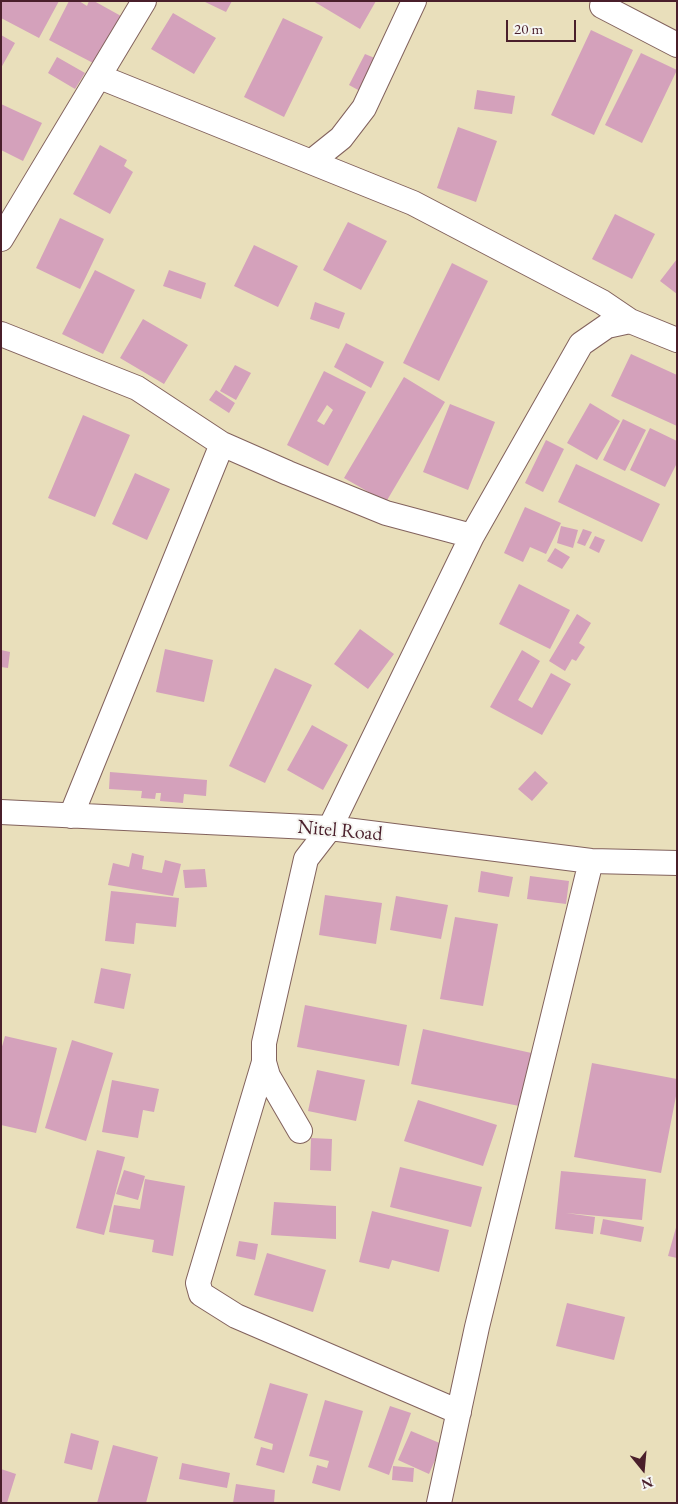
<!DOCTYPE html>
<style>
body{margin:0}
#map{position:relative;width:678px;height:1504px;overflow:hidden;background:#e9dfbb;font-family:"EB Garamond",serif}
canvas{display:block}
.frame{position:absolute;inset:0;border:2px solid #4a1f2b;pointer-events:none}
.north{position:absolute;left:618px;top:1444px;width:50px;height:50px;-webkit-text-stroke:4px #f6f6f2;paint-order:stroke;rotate:163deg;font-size:14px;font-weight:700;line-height:20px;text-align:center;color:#4a1f2b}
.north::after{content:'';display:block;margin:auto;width:18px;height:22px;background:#4a1f2b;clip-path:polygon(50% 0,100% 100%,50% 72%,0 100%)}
.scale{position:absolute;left:506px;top:20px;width:70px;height:22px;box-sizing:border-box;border:2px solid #4a1f2b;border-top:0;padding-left:6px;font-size:15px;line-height:18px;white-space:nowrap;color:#4a1f2b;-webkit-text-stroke:4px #f6f6f2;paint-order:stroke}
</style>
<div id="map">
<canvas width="678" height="1504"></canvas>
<div class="frame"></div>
<div class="north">N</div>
<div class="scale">20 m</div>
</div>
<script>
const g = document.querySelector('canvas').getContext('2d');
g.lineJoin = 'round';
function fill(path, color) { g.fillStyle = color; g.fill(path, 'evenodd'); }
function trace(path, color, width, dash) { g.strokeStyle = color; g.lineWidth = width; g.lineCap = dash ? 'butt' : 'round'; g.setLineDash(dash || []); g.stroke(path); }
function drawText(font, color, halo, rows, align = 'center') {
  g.font = font + ' "EB Garamond",serif'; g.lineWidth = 4; g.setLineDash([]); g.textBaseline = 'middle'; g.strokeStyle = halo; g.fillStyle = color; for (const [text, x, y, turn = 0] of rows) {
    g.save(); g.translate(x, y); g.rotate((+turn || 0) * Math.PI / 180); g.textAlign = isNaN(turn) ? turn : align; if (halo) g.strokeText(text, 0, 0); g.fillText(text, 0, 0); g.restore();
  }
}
fill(new Path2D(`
 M1,1H59L39,38L1,18Z
 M69,1H79L87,6L89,1H94L121,16L95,64L49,40Z
 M203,1H232L226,12Z
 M313,1H376L360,29Z
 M173,13L216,38L194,74L151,49Z
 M283,18L323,37L284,117L244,97Z
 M591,30L633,50L594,135L551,115Z
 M1,35L15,43L1,68Z
 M641,53L677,70L642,143L605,125Z
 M365,54L377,59L360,91L349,85Z
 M57,57L85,73L75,89L48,73Z
 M477,90L515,96L512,114L474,109Z
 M1,104L42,123L23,161L1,150Z
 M458,127L497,141L476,202L437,188Z
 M100,145L127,160L124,166L133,172L110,214L73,194Z
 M615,214L655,234L632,279L592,259Z
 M60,218L104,239L80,289L36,268Z
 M348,222L387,241L361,290L323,270Z
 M254,245L298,266L278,307L234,286Z
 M677,259V294L660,281Z
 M452,263L488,281L439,381L403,363Z
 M95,270L135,290L103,354L62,334Z
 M169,270L206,283L201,299L163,286Z
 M315,302L345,313L339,329L310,319Z
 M143,319L188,345L164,384L120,358Z
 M346,343L384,362L371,388L334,367Z
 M631,354L677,375V426L611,396Z
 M235,365L251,373L236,400L220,391Z
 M324,371L366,392L328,466L287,445ZM327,405L333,410L324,425L317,421Z
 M404,377L445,402L386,502L344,478Z
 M216,390L235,403L229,413L209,400Z
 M590,403L620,421L597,460L567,443Z
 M450,404L495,422L468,490L423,472Z
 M83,415L130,435L95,517L48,498Z
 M623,419L646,430L625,471L603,460Z
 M650,428L677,441V463L665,487L630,470Z
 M546,440L564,449L543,492L525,483Z
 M576,464L660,504L642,542L558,502Z
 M135,473L170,489L147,540L112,524Z
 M525,507L561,523L546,554L530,547L523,562L504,553Z
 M561,526L578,530L573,548L557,543Z
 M583,529L592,532L585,546L577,543Z
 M595,536L605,540L599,553L589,548Z
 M555,548L570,557L562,569L547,561Z
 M519,584L570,610L550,649L499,624Z
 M577,614L591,623L579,643L585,647L576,661L572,659L565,671L549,661Z
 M360,629L394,654L368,689L334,664Z
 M165,649L213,660L204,702L156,692Z
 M1,650L10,652L8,668L1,667Z
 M522,650L540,661L518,700L532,708L551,673L571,684L542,735L490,707Z
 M275,668L312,685L265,783L229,766Z
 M312,725L348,745L323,790L287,770Z
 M535,771L548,783L532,801L518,789Z
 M110,772L207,780L206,796L184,794L183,803L160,801L161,793H156L155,799L141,798L142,791L109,789Z
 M132,853L144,856L142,869L162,873L165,860L181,864L173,896L108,885L113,863L129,867Z
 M205,869L207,887L185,888L183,870Z
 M481,871L513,877L509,897L478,892Z
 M530,876L569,881L566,904L527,899Z
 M111,891L179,898L176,927L136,923L134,944L105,941Z
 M325,895L382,903L376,944L319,935Z
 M396,896L448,905L441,939L390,930Z
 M455,917L498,924L483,1006L440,999Z
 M101,968L131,974L124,1009L94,1003Z
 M305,1005L407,1025L399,1066L297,1047Z
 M423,1029L536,1054L524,1107L411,1084Z
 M5,1036L57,1048L36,1133L1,1125V1050Z
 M72,1040L113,1053L86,1141L45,1128Z
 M592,1063L677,1079V1091L661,1173L574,1157Z
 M317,1070L365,1080L356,1121L308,1111Z
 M112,1080L159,1089L154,1112L143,1110L138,1138L102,1132Z
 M418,1100L497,1125L483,1166L404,1141Z
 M311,1138L332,1139L331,1171L310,1170Z
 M97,1150L125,1157L104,1235L76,1228Z
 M400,1167L482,1187L471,1227L390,1207Z
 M124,1170L145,1176L138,1200L116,1194Z
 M561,1171L646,1179L642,1220L566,1213L595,1217L593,1234L555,1229Z
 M145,1179L185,1186L173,1256L152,1252L154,1240L109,1232L114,1205L140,1209Z
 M274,1202L336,1206V1239L271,1235Z
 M372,1211L449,1230L439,1272L392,1260L389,1269L359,1262Z
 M603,1219L644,1227L641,1242L600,1234Z
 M677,1224V1258L668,1256Z
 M239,1241L258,1244L255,1260L236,1256Z
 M267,1253L326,1270L313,1312L254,1295Z
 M567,1303L625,1317L614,1360L556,1346Z
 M270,1383L308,1394L284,1473L256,1465L261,1447L272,1450L273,1444L254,1438Z
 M325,1400L363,1411L340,1491L312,1483L317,1465L327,1468L329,1461L309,1456Z
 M390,1406L411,1413L389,1475L368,1467Z
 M411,1431L442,1444L429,1474L398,1460Z
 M71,1433L99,1441L92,1470L64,1463Z
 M113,1445L158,1457L146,1503H97Z
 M182,1463L230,1473L227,1488L179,1479Z
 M393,1466L414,1468L413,1482L392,1480Z
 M1,1469L16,1474L7,1503H1Z
 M236,1484L275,1490L274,1503H233Z`), '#d4a1bb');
const street = new Path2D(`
 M602,6L677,45
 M100,77L413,203L602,302L630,321
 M311,162L341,138L364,108L414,1
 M1,239L144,1
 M1,334L137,388L222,444L288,473L386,513L472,536
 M1,812L330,828L591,861L677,863
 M71,816L222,444
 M264,1062L198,1283L201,1294L236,1316L459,1412
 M300,1131L268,1076L264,1062V1043L306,859L330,828L472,536L581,344L607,326L630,321L677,340
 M439,1503L477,1327L591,861`);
trace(street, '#82625d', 26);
trace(street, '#fff', 24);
drawText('20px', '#4a1f2b', '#f6f6f2', [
 ["Nitel Road",340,831,5]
]);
</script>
